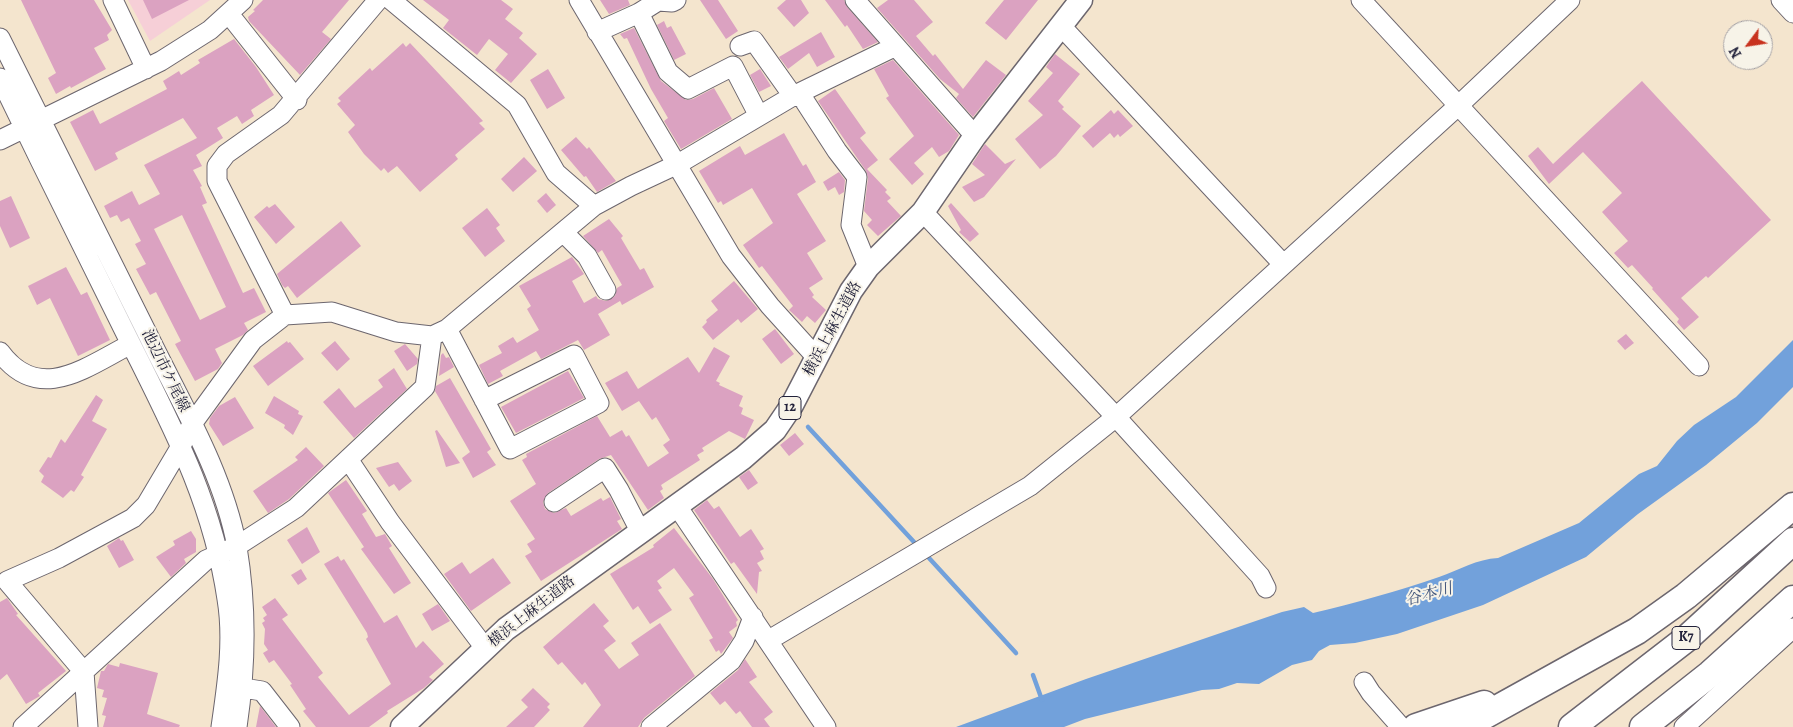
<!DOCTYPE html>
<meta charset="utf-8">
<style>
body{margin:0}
#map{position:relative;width:1793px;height:727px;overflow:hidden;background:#f4e5ce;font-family:Alegreya,serif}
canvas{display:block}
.north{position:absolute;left:1723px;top:20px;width:50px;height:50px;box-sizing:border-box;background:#f7f3e8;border:1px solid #a29fa3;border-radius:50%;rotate:239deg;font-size:14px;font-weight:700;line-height:20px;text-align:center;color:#22223b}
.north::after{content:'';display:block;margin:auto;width:18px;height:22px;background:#c8321e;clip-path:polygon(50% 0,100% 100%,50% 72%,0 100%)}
</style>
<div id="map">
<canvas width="1793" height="727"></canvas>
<div class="north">N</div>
</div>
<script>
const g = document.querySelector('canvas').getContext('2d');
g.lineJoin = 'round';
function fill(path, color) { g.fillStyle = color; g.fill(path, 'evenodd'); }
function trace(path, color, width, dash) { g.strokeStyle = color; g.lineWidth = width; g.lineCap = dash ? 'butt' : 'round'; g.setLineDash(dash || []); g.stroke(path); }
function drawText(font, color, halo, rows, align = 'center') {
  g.font = font + ' Alegreya,"Noto Serif JP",serif'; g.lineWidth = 4; g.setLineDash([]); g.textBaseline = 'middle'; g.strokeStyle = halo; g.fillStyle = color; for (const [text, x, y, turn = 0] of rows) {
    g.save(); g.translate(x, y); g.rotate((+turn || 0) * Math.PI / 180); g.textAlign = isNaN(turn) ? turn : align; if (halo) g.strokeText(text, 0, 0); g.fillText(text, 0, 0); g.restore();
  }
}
fill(new Path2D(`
 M128,0H210L150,41Z`), '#f6cfd7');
fill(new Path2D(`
 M1793,340V387L1757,423L1706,465L1638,514L1586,557L1483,605L1397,634L1355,643L1330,645L1319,651L1312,660L1292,665L1259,684L1237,683L1219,689L1202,690L1085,719L1064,727H956L1086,679L1282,612L1304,607L1313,613C1355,603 1398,591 1439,577C1459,570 1477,559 1498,558L1579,523L1639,474L1657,466L1677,441L1694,425L1736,397Z`), '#72a1db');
trace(new Path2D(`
 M808,427L914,542
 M929,558L1016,653
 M1033,675L1042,700`), '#72a1db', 4.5);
fill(new Path2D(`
 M21,0H94L112,30L107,35L109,40L94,48L106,69L71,88L70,86L56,94L48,78L56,73Z
 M143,0H189L152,19Z
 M263,0H349L322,32L331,39L300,75L249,21L248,17L255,11L253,10Z
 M423,0H501L513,9L505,19L523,33L519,38L537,54L511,83L495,70L508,54L489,39L477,55L443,28L449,20Z
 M600,0H628L630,5L609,14Z
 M700,0H718L738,31L726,39Z
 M786,0H801L809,13L794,27L777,8Z
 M825,0H844L847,7L878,42L863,49L847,25L845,27Z
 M888,0H914L933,22L916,36L933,56L935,54L963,89L986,60L1006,75L973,117L956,98L959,94L940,79L877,8Z
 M1004,0H1038L1006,40L985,23Z
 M664,21L667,28L671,26L686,54L674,60L657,25Z
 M634,28L661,81L686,100L693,99L714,88L732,119L681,149L664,121L668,118L651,89L627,38L624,39L620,34Z
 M821,32L835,57L817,67L809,53L788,69L779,57Z
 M234,39L256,67L274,95L251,110L254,116L242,124L237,116L217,128L223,138L196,155L202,166L193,170L202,186L200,187L207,203L202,205L243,293L254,288L266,312L244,323L248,330L243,335L215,349L222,363L218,369L195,381L175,344L181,341L156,292L150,295L136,269L146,264L135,244L141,241L129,218L121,222L117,215L110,218L104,206L132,191L139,205L160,194L144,165L197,138L183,118L115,153L118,159L95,171L70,122L93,110L100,124L167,89L163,81L179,71L181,75L200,63L198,60ZM182,215L226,307L200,320L154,229Z
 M403,43L406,47L410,43L427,61L483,121L479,123L485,129L455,155L458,159L420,192L397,166L388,173L384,168L381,171L364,154L348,132L355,125L337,104L341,101L338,98L355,82L370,68L372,71Z
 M1055,54L1080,74L1058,101L1064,107L1062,109L1081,126L1056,156L1040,169L1015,139L1043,115L1028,101L1053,73L1046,67Z
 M893,60L959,135L949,151L939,157L932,147L914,163L924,174L912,185L889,159L914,136L886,98L889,96L874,69Z
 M548,69L565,98L547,109L530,80Z
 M760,69L771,86L759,92L750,75Z
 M1642,81L1771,220L1708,278L1706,276L1681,298L1699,317L1684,330L1677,322L1679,319L1652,289L1653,288L1632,265L1628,268L1614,253L1628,241L1602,212L1622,193L1583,152L1549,184L1528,156L1538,147L1553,164Z
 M835,89L866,133L860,138L878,160L867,169L887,190L885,192L891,198L887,201L901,216L878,236L867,225L872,220L864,211L868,178L866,171L818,101Z
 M1111,110L1114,114L1118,110L1133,126L1120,137L1118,134L1114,138L1110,133L1093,148L1082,136Z
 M784,133L800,161L803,166L806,164L816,182L797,194L826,241L807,253L823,279L809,288L814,295L812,297L826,310L815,323L807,316L802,322L789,310L793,306L762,266L759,268L743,245L773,223L752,188L723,205L721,201L718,203L699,171L740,146L745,155Z
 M576,137L587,149L589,147L616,181L597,192L586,176L584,177L561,150Z
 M985,144L1005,164L1016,159L984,197L974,202L962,187L985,175L972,164Z
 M524,157L537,171L513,192L501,179Z
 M839,172L845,180L844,192L839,195L835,187L828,191L823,182Z
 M546,193L556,205L547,213L537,201Z
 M11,196L30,238L10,248L0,226V201Z
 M951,203L979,234L970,242L959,232L961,230L948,206Z
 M275,204L295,227L276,244L254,217L267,206L269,208Z
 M487,208L500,225L496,228L505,241L485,257L462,228Z
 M609,219L623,236L621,238L640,270L644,268L654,287L622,305L620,301L598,314L610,335L584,350L578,340L541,359L536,351L500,371L503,376L488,384L479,365L502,353L498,346L513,337L517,343L539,330L527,309L531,306L519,286L572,257L584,274L572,281L584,303L596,296L598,299L606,301L615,296L617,288L622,285L602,250L598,253L583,236Z
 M341,221L361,246L297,298L288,286L285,288L282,285L277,274Z
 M66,267L81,295L87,292L110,340L78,356L50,298L37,305L28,286Z
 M734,281L758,309L741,323L738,319L713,340L702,327L707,322L706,320L718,310L711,301Z
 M775,329L794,354L781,364L762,339Z
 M1626,334L1634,343L1625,350L1617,341Z
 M287,341L288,343L290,342L304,359L268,386L253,366Z
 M335,341L350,359L337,371L321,353Z
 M405,344L418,359L417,364L407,371L394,351Z
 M714,347L730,356L716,381L720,383L719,385L743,396L739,406L743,408L741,414L754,420L745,439L729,431L702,448L704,451L697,455L700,460L661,485L663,489L660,491L664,498L648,510L611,455L599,459L548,493L543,502L545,509L554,513L566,508L571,516L601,498L603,501L610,497L621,519L617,521L622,529L541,581L525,556L532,552L527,544L535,539L510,501L536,484L522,460L527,457L526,454L597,416L610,437L622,430L626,437L629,435L648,467L669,453L663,445L670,440L656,417L652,420L639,401L622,411L605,383L627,371L638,389L688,357L699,373Z
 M443,353L446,358L449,357L454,367L439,376L441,355Z
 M394,368L407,389L354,438L323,402L339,388L355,408L383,387L378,380Z
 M568,371L584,398L516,433L501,407Z
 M450,378L491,449L487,452L496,465L473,478L462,458L470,452L435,391L436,386Z
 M96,395L103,400L92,421L107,429L81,475L84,477L74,492L71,490L63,498L41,482L44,476L39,471L48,457L51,458L61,439L65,443Z
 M274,396L299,411L298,414L303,416L293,435L284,428L285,425L265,413Z
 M235,397L254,428L223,446L209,424L210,418L219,406Z
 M437,430L460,463L446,467L435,431Z
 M795,433L804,444L789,456L780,445Z
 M306,447L324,466L289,499L268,513L253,491L298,460L295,457Z
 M398,462L412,481L399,491L394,484L389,487L376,468Z
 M749,470L758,483L748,490L739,477Z
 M346,480L367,511L362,514L376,537L385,534L392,546L389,548L411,583L394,594L361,549L364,547L328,493Z
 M707,500L714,509L719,506L740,537L751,529L764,549L760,551L764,559L757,563L762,571L759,572L757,594L734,562L731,564L694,510Z
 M307,527L320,552L302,564L287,540Z
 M674,528L713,579L738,620L736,622L737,626L729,632L733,638L721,654L719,650L716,652L709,640L713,638L689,598L694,595L674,568L657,581L662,588L658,590L672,610L650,624L638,606L633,610L610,574L654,547L653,545Z
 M191,531L196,539V552L184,559L186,563L171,577L156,557L175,545L173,541Z
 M119,538L121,541L123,540L134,560L119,568L107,546Z
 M338,556L341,561L344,559L384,623L397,615L416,648L423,641L444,664L429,677L433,680L424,688L387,711L388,713L369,727H316L303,711L306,709L290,685L292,684L274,660L269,663L263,653L268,650L264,644L265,629L262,623L265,621L263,618L267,615L262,607L275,598L288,615L282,619L323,673L318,677L349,715L391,684L366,639L368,637L367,633L324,564Z
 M493,558L511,583L471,611L444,574L462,562L470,574Z
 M301,569L307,579L298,585L291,575Z
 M7,598L18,614L16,615L66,671L38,693L40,696L26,704L7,674L0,680V602Z
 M594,603L609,621L603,626L616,641L604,650L619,669L639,655L631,643L660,623L695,676L644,718L638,727H583L601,705L585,682L582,685L562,662L558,665L543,647Z
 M438,604L450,621L432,631L422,614Z
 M745,659L757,677L749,682L773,712L764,719L770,727H752L740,711L736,714L725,701L720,705L710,693L738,670Z
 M120,663L158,673L147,714L180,725L179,727H103L106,716L102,715L107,698L102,697L104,690L97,688L101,671H104L108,664L119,667Z
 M533,688L550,704L547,707L550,710L534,727H506L528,707L521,700Z
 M260,706L276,727H256Z`), '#dba2c1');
const minor = new Path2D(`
 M113,0L146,69
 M391,0L517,105L556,173L594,206
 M579,0L731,256L770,306L817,358
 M855,0L975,136
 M1361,0L1699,366
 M1781,0L1793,13
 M639,13L668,72L688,89L733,66L759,116
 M229,14L297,100
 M1061,26L1283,264
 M597,32L639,13L658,1L672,2L676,0
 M0,38C49,137 99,236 148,335C181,403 223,472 237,547C247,607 246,667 237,727
 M740,46L754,41L793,96L802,97L837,151L857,177L851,225L868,267
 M0,78C41,163 83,248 125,332C170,423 212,498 227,599C234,641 227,685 221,727
 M0,140L161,61L210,30L243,0
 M923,212L1116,417L1260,576L1266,588
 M564,233L587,256L606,290
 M285,315L217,181V166L226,154L281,115L378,0
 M447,329L510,449L599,403L574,355L484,400
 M0,352C39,405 86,367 131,344
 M348,459L390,522L485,648
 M554,502L605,468L619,490L641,533
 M677,506L826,727
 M769,640L1030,486L1116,417L1459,105L1570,0
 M1364,682L1371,693L1401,727
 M243,688L262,691L290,727
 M23,727L206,560L237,546L296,508L425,387L432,336
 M88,727L84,672L7,581L59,558L133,518L146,505L181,446L192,424L253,340L285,315L332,312L396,332L432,336L447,329L594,206L631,186L678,164L793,96L894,47
 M651,727L731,661L744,641L753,617
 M1684,727L1793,628`);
const major = new Path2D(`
 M402,727L506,629L743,458L775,430L792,405L851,291L868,267L923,212L975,136L1081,0`);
const highway = new Path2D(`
 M1416,727L1484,704
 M1464,727L1637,631L1686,596L1793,506
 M1572,727L1686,639L1793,541
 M1643,727L1710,674L1793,599`);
trace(minor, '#6c666e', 21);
trace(major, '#6c666e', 25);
trace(highway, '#6c666e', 29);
trace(minor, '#fff', 19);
trace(major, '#fff', 22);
trace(highway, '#fff', 26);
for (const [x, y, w] of [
 [790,408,22],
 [1686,638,28]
]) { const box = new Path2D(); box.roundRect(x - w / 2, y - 11.5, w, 23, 4); g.fillStyle = '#f7f3e8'; g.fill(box); trace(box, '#22223b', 1); }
drawText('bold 14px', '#22223b', null, [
 ["12",790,408],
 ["K7",1686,638]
]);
drawText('15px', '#22223b', '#f7f3e8', [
 ["横浜上麻生道路",833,329,-62],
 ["池辺市ケ尾線",165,371,64],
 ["横浜上麻生道路",532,612,-38]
]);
drawText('italic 16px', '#42557b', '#f7f3e8', [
 ["谷本川",1429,595,-15]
]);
</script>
